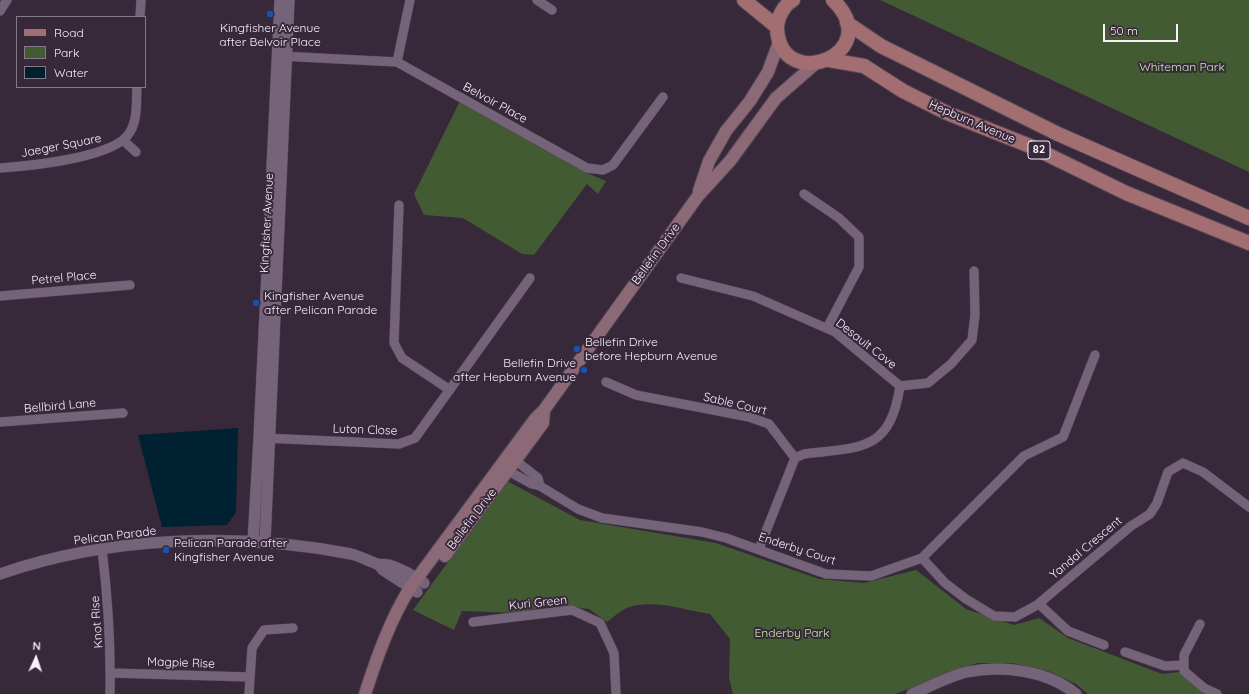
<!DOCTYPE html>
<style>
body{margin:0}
#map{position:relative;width:1249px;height:694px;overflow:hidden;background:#37283a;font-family:Quicksand,sans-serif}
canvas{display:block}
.legend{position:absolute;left:16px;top:16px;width:130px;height:72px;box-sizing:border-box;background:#37283a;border:1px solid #857887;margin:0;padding:5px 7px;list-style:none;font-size:12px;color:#f9effb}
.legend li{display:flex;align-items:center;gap:8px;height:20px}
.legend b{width:20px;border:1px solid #857887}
.north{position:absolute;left:16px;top:638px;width:40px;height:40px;-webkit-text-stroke:3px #37283a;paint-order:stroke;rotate:3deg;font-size:11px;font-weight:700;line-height:16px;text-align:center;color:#f9effb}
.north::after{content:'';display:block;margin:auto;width:14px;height:18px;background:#f9effb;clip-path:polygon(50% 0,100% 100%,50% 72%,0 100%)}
.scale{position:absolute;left:1103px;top:24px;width:75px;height:18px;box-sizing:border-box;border:2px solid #f9effb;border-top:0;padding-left:5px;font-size:12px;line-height:14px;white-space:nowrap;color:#f9effb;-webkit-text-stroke:3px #37283a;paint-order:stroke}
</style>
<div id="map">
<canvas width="1249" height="694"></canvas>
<ul class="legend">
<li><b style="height:5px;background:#a36e72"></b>Road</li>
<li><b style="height:11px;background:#435b32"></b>Park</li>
<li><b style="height:11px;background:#002131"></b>Water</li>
</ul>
<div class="north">N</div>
<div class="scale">50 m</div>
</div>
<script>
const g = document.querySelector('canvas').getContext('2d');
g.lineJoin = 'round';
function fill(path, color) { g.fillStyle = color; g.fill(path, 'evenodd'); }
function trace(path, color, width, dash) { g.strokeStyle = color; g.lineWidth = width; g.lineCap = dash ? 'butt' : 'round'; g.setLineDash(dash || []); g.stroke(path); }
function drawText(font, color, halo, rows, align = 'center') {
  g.font = font + ' Quicksand,sans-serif'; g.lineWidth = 4; g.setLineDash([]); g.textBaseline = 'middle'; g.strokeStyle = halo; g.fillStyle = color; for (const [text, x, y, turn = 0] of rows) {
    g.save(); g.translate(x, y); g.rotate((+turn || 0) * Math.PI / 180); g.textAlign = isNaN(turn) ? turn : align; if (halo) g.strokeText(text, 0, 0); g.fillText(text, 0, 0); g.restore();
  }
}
fill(new Path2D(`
 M880,0H1249V172Z
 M460,101L587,173L606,181L598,194L587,184L534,255L522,254L463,218L424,215L414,194Z
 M507,481L580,520L716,543L819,579L864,583L916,570L966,609L1014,625L1039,618L1068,638L1162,674L1179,672L1206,694H1088L1076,684L1048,671L1012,663H977L895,694H733L729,678L730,639L710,614C686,610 657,600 633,606C623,608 615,616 607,622L589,609L563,606L543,607L518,613L462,611L454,630L413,610Z`), '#435b32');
fill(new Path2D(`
 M238,428L236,512L227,525L162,527L138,435Z`), '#002131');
const minor = new Path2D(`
 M537,0L552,10
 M0,11L7,0
 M140,17L141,0
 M280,56L397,62L587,168L603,170L613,165L663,97
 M397,62L410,0
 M124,141L136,152
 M0,168C29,166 116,158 130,132C138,119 136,102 137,87
 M804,194L839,218L859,237V267L827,328
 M399,205L394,343L402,358L450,390
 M681,278L753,296L835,332L900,386C890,452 861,447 804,454L795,458
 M0,296L130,285
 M606,382L636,395L749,417L769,424L795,458L759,549
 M900,386L928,383L951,364L972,340L975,315L974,271
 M0,422L123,413
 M263,438L399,444L415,438L530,278
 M511,457L538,478L540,486
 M503,468L532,484L540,486L578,509L602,518L702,532L726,538L826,574L871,576L922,558L1024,456L1063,437L1095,355
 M102,549C108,599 111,643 110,694
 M922,558L945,583L966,599L994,616L1015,617L1037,605L1131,526L1150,514L1157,503L1168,472L1183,463L1203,472L1249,507
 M1039,604L1068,631L1104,645
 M473,622L572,610L600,623L614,653L616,694
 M1200,624L1184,655V671L1204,688L1217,694
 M1125,652L1165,666L1184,665
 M111,673L250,677
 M249,694L252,648L264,630L293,628`);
const tertiary = new Path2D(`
 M253,542L259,438L280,0
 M265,542L289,0
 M378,564L383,570L417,592
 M0,574C109,536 238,532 351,554C360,556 368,561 377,564C381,565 385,564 389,565C401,569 414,576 424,583
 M912,694C929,687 949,676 967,672C1002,665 1047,670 1076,694`);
const secondary = new Path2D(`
 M699,191L709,161L726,131L750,101L768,72L779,42
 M445,556L543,423L544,410
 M365,694C377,657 390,620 410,588L535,419L544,410L698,196L730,161L776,98L815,64`);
const primary = new Path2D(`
 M744,0L777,27
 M793,0C784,5 777,18 777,28C780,96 888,53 833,0
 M847,23L881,46L1058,134L1249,218
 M829,60L864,66L903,91L947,113L1030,146L1126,193L1249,243`);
trace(minor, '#534655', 10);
trace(tertiary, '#534655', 12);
trace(secondary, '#534655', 14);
trace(primary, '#534655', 16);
trace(minor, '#756479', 9);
trace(tertiary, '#756479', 11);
trace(secondary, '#8c6976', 12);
trace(primary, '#a36e72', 14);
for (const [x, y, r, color] of [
 [270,14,4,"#1a4fb4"],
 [256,303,4,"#1a4fb4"],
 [577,349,4,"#1a4fb4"],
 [584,370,4,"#1a4fb4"],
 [166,550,4,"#1a4fb4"]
]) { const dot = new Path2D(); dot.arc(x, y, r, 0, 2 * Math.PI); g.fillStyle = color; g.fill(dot); trace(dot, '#37283a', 1.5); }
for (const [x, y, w] of [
 [1039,150,22]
]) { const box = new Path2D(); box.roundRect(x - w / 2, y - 9, w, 18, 3); g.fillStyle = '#37283a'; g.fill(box); trace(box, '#f9effb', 1); }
drawText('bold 11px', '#f9effb', null, [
 ["82",1039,150]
]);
drawText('12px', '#f9effb', '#37283a', [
 ["Kingfisher Avenue",270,28,"center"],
 ["after Belvoir Place",270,42,"center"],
 ["Kingfisher Avenue",264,296],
 ["after Pelican Parade",264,310],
 ["Bellefin Drive",585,342],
 ["before Hepburn Avenue",585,356],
 ["Bellefin Drive",576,363,"right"],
 ["after Hepburn Avenue",576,377,"right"],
 ["Pelican Parade after",174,543],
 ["Kingfisher Avenue",174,557]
], 'left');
drawText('12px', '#c0eea0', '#37283a', [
 ["Whiteman Park",1182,67],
 ["Enderby Park",792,633]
]);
drawText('12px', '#f9effb', '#37283a', [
 ["Belvoir Place",495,103,29],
 ["Hepburn Avenue",972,122,23],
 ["Jaeger Square",61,146,-11],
 ["Kingfisher Avenue",267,223,-87],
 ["Bellefin Drive",656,254,-54],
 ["Petrel Place",64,278,-5],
 ["Desault Cove",866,344,38],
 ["Sable Court",735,404,13],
 ["Bellbird Lane",60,406,-5],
 ["Luton Close",365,430,2],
 ["Bellefin Drive",472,519,-53],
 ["Pelican Parade",115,536,-7],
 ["Yandal Crescent",1086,548,-40],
 ["Enderby Court",797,549,18],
 ["Kuri Green",538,603,-6],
 ["Knot Rise",97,622,-94],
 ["Magpie Rise",181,663,2]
]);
</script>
